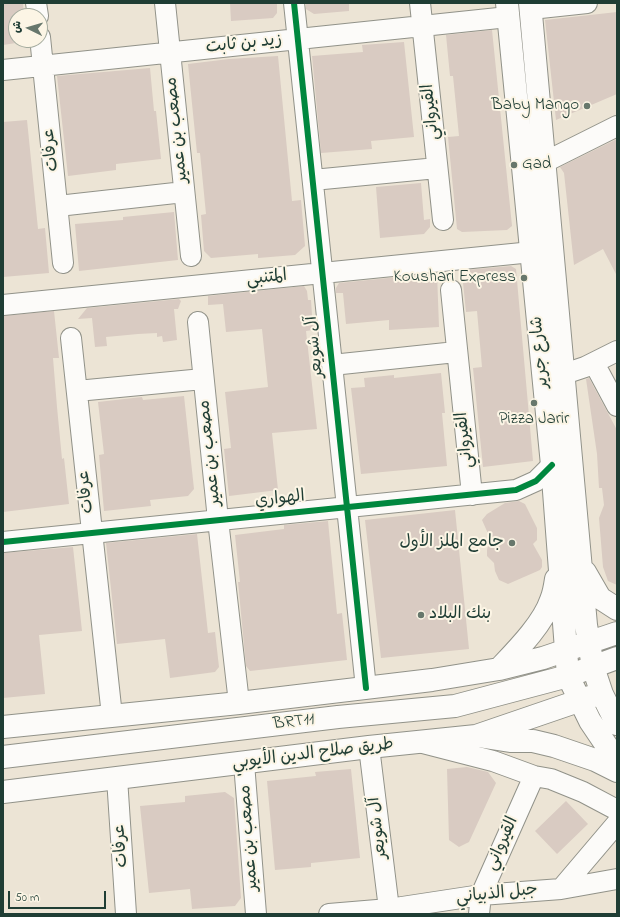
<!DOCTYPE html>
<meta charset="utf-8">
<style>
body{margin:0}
#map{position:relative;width:620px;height:917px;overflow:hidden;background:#ece4d5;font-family:"Indie Flower","Playpen Sans Arabic",sans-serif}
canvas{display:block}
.frame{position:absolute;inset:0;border:4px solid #1f3d34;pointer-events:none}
.north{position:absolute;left:8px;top:8px;width:40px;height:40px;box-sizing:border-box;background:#fcf5e5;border:1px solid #a4ab9e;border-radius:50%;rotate:275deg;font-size:11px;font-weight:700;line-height:16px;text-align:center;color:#1f3d34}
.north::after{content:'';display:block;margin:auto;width:14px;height:18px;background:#67776c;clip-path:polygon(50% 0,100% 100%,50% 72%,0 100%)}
.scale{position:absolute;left:8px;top:891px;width:98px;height:18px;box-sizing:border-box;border:2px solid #1f3d34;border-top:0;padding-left:5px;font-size:12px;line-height:14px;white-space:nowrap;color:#1f3d34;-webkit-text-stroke:3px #fcf5e5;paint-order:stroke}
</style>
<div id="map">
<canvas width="620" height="917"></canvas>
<div class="frame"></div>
<div class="north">ش</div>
<div class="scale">50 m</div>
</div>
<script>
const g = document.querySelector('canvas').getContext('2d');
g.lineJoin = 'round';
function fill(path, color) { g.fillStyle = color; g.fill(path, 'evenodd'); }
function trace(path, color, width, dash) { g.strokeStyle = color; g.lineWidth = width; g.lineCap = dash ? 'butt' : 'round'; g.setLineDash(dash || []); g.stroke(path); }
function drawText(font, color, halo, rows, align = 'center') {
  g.font = font + ' "Indie Flower","Playpen Sans Arabic",sans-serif'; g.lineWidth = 4; g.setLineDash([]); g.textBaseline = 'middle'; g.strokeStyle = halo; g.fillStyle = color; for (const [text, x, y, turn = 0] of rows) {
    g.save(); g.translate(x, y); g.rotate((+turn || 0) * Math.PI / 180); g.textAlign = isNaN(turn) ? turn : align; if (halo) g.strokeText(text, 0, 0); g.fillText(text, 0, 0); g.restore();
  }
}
fill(new Path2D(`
 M3,3H23L24,16H16V43L3,45Z
 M230,3H277V13L273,18L231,21Z
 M306,3H349V11L314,14L306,9Z
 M617,12V94L556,120L545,20Z
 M492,30L512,226L507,230L462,232L457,229L448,137L459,136L453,76H450L446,35Z
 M404,42L414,137L371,141L372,149L321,153L312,56L363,52L362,45Z
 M278,56L292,201L301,200L305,246L295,255L258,258V254L211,258L204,251L201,215L206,214L200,153H197L188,64L229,59Z
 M150,68L154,111H156L161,159L116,164V170L68,176L57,76Z
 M27,120L38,229L45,228L49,273L3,277V122Z
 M617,139V276L603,249L574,265L564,173L560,167Z
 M421,183L424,220L430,219V227L424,234L380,238L376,187Z
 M174,212L178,260L79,271L75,224L123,220V217Z
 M511,266L516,269L533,461L483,467L473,368L482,367L477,311L466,312L462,273L466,270Z
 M437,273L439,327L389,330V320L346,324L343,293H336V288L339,283Z
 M304,286L307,291L308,300H311L313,330L306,331L317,429L272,433L278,490L229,496L224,449L231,448L225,392L268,387L262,329L226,332L223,304L208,305V296Z
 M179,299L181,301L178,309H174L177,340L163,342L162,336L157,337V333L138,334L106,337L107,346L95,347L92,318L78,319L87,308Z
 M54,311L59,358H53L57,407L62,459L64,458L69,504L3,512V316Z
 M441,373L445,413H442L447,466L361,474L351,388L365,387L364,378L394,375V378Z
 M589,378L617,430V585L608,581L603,567L599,518L604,505L602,488H599L597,454L586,379Z
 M184,396L194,489L188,496L150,500L151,506L104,511L99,455L104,454L98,402L142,397L143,400Z
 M519,501L525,504L537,528V540L533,544L542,560V567L540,570L508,584L499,580L495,571L494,563L487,556V550L490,538L482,520L487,514L505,503Z
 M455,510L469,649L381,658L365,520Z
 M328,521L337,614L342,613L347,660L250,671L246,666L243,634L238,582H240L235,535L284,529V525Z
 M197,534L208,633L215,632L219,667L215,672L170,678L165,639L117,644L106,543Z
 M73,547L82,631L39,635L45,694L3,698V553Z
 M467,767L488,772L496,783L469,842L459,847L449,840L447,769Z
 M351,769L360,858L311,863V867L275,870L267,781L316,776L315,772Z
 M225,792L234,798L241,898L235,906L192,909L190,889L149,893L140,806L185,802V796Z
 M566,801L588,824L557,854L535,831Z`), '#d9cbc2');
const minor = new Path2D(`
 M36,3L38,16
 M165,3L191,256
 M294,3L366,688
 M420,3L443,220
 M531,9L587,3
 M40,37L63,263
 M3,70L508,17
 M545,162L617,126
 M313,180L437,168
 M58,206L184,192
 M451,290L472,495
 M3,305L532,252
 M198,322L218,520L239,703
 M71,338L112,716
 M594,363L617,406
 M332,365L456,352
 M564,374L585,367L617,351
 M77,391L203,379
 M3,542L516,490L536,481L552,465
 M423,743L493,761L534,776L551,779L583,792L617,810
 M369,747L389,909
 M244,763L256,914
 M117,778L126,914
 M561,889L617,823
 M329,914L389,909L481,895L561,889L617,879
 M479,914L481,895L534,776`);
const major = new Path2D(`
 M507,3L552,465L568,676L590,721L617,761
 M530,3L586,625L593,667L602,694L617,724
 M585,572L600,598L617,609
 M499,669C516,651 543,624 551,600C554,593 555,586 556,579
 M3,727L239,703L432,680L499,669L543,658L617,633
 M478,736L510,741H533L554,746L595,760L617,771
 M3,757L338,717L455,706L568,676L617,658
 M3,792L369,747L476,736L593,696`);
trace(minor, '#919289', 22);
trace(major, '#919289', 24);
trace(minor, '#fcfbf9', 20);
trace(major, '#fcfbf9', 22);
trace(new Path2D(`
 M294,3L366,688
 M3,542L516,490L536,481L552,465`), '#00873e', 6);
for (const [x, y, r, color] of [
 [587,106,4,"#67776c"],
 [514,165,4,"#67776c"],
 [524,278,4,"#67776c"],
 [534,403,4,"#67776c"],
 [512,543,4,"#67776c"],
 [421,615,4,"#67776c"]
]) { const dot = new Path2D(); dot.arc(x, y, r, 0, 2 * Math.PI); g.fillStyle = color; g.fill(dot); trace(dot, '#fcf5e5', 1.5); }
drawText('17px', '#1f3d34', '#fcf5e5', [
 ["زيد بن ثابت",244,45,-6],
 ["القيرواني",432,112,-96],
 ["مصعب بن عمير",178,130,-96],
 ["عرفات",52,150,-96],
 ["المتنبي",267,279,-6],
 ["آل شويعر",316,347,-96],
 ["شارع جرير",541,352,-95],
 ["القيرواني",466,440,-96],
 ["مصعب بن عمير",211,453,-96],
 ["عرفات",87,492,-96],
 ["الهواري",280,500,-6],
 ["BRT11",294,723,-7],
 ["طريق صلاح الدين الأيوبي",313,755,-7],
 ["آل شويعر",379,828,-97],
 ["مصعب بن عمير",250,838,-94],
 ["القيرواني",503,844,-66],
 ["عرفات",122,846,-94],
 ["جبل الذبياني",497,895,-6]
]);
drawText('17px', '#1f3d34', '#fcf5e5', [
 ["Baby Mango",579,106],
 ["Gad",522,165,"left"],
 ["Koushari Express",516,278],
 ["Pizza Jarir",534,420,"center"],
 ["جامع الملز الأول",504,543],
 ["بنك البلاد",429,615,"left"]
], 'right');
</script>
